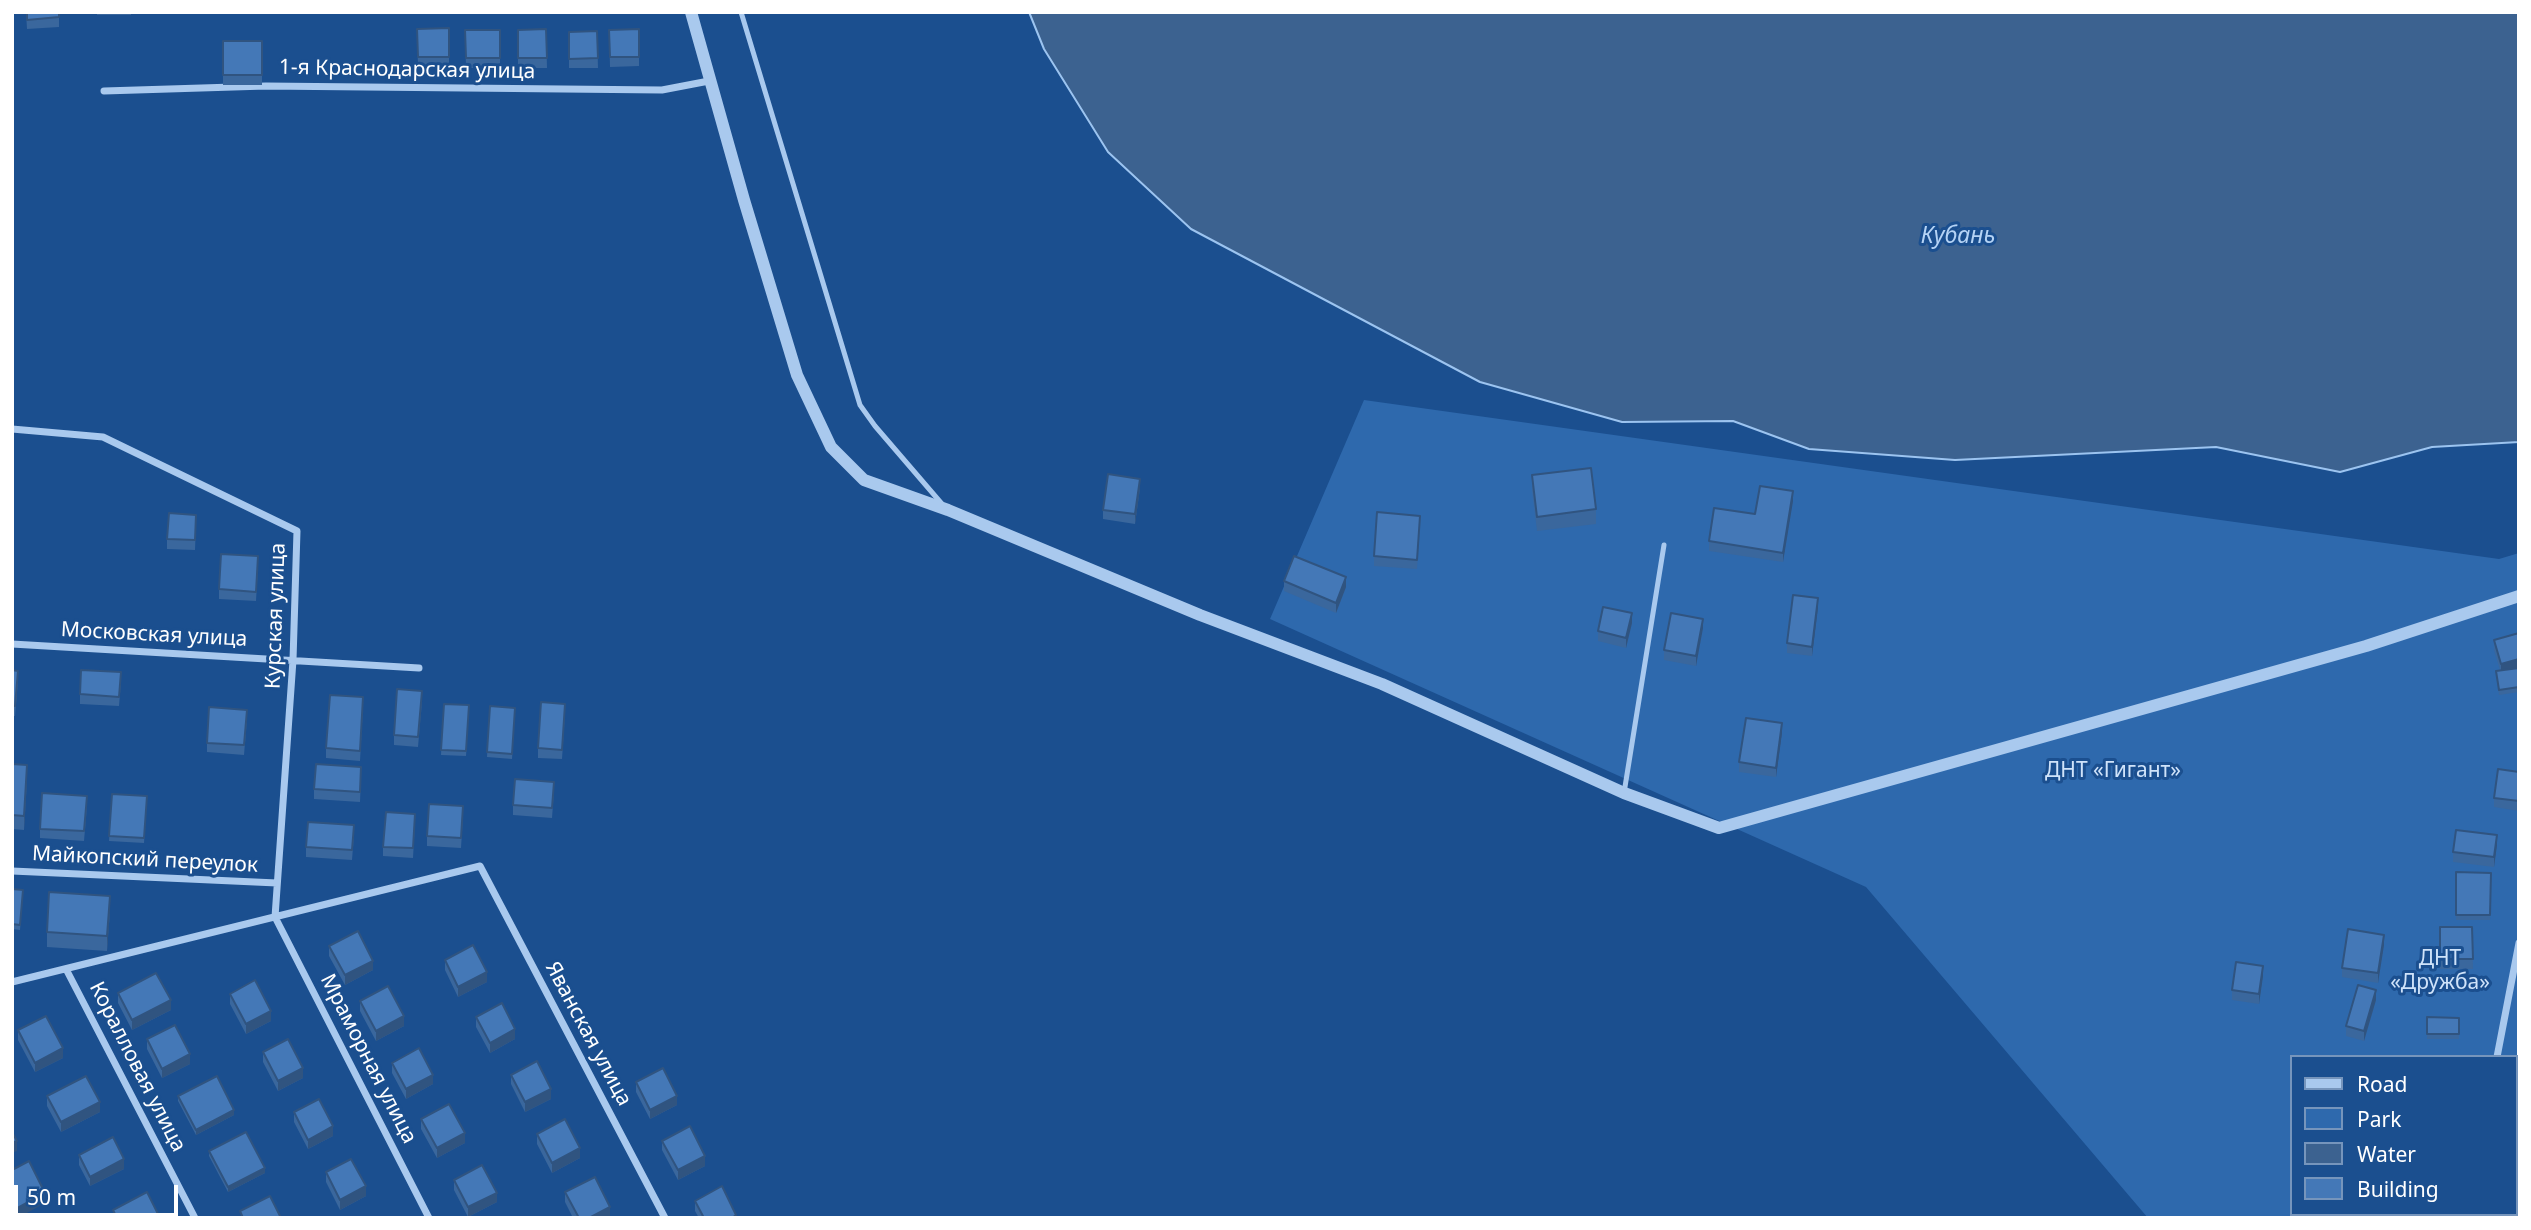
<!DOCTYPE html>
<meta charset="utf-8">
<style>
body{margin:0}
#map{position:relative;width:2531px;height:1230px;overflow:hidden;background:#1b4f8f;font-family:"Noto Sans",sans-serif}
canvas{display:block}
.frame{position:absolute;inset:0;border:14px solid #fff;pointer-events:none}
.legend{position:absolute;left:2290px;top:1055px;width:228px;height:161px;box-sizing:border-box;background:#1b4f8f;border:2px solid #7695bc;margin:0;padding:9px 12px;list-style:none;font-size:21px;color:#fff}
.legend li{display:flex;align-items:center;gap:14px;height:35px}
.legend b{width:35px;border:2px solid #7695bc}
.scale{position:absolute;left:14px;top:1185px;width:164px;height:32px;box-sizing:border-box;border:4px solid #fff;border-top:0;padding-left:9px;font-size:21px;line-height:24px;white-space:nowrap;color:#fff;-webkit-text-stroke:5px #1b4f8f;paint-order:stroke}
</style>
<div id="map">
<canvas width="2531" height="1230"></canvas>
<div class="frame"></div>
<ul class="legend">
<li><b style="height:9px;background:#a9c9ee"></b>Road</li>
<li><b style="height:19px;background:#2e69ad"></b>Park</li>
<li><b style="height:19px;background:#3c6290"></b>Water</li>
<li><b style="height:19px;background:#4478b7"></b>Building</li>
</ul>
<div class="scale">50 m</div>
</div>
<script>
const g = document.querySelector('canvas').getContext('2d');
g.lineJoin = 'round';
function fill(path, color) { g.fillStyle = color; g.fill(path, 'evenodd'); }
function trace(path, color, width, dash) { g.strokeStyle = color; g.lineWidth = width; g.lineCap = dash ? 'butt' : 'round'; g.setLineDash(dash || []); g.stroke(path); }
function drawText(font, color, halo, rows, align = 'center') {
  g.font = font + ' "Noto Sans",sans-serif'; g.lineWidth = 6; g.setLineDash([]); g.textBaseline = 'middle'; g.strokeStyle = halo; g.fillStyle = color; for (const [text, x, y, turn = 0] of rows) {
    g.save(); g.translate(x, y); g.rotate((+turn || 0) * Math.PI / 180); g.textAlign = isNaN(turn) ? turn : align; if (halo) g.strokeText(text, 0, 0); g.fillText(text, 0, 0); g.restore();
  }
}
fill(new Path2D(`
 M1364,400L2499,559L2519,553V1218H2148L1866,887L1270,619ZM2291,1057H2515V1214H2291Z`), '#2e69ad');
const water = new Path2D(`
 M1029,12H2519V442L2432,447L2340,472L2216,447L1955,460L1809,449L1733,421L1622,422L1480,382L1191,229L1108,152L1044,49Z`);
fill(water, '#3c6290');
trace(water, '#9cc4f0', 2);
trace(new Path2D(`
 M741,12L860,405L875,426L942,504
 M1624,793L1664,545`), '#a9c9ee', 5);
trace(new Path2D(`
 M104,91L266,86L662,90L709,81
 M12,429L103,437L297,531L293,660L275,917L429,1218
 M12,644L419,668
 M12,871L277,883
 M66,969L195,1218
 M12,982L480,866L665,1218
 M2497,1057L2519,943
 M2515,1103L2519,1105
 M2469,1218V1214`), '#a9c9ee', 7);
trace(new Path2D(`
 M691,12L744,200L797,375L831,447L864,480L948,510L1200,615L1382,684L1624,793L1719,828L2366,646L2519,596`), '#a9c9ee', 12);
fill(new Path2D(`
 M26,12H59V27L27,29Z
 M97,12H131V15H97Z
 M449,28V67H418L417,29Z
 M546,29L547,68H518V30Z
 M639,29V66L610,67L609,30Z
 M465,30H500V68H466Z
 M597,31L598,68H569V32Z
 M223,41H262V85H223Z
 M1532,475L1596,509V524L1537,531L1532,490Z
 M1140,488L1135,524L1103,519V510Z
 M1793,501L1783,562L1709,551V541L1755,514Z
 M196,524L195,550L167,549V539Z
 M1420,526L1417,569L1374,566V556Z
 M258,566L256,601L219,599V589Z
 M1284,581L1346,587L1336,613L1284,591Z
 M1818,608L1812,656L1787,653V643Z
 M1632,623L1626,648L1598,641V631Z
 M1703,628L1696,666L1664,660V650Z
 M2519,633V692L2499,695L2496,671L2500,670L2494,650V640Z
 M12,670L18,680L15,716H12Z
 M121,682L119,706L80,704V694Z
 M422,701L418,747L394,745V735Z
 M444,704L469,705L466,756L441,755Z
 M490,706L515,708L512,759L487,757Z
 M363,707L360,761L326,758V748Z
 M565,714L562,759L538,758V748Z
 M247,719L244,755L207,752V743Z
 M1782,733L1776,777L1739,772V762Z
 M12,764L27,780L24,830L12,829Z
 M2519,772V811L2494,807V798Z
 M361,777L360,802L314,799V789Z
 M554,791L552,818L513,815V805Z
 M112,794L147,796L144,843L109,841Z
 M87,806L84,841L40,838V829Z
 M463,816L461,848L427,846V836Z
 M415,823L413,858L383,856V847Z
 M354,835L352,860L306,857V847Z
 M2497,845L2494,867L2453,862V852Z
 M2456,872L2491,873L2490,920H2456Z
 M12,889L23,890L20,930L12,929Z
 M110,911L107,951L47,947V932Z
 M2440,927H2472L2473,969H2440Z
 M2384,945L2378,983L2342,977V968Z
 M329,946L373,970L345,985L329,956Z
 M445,960L487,982L458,997L445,970Z
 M2263,976L2259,1004L2232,1000V990Z
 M118,993L171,1010L132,1030L118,1003Z
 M230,994L271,1021L246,1034L230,1004Z
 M2376,1000L2364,1041L2346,1036V1026Z
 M360,1001L404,1026L376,1041L360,1011Z
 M476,1017L515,1039L490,1053L476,1027Z
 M2427,1017L2459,1018V1039H2427Z
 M18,1030L63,1058L35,1072L18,1040Z
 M147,1039L190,1064L162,1078L147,1049Z
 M263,1052L303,1078L278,1091L263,1062Z
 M392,1063L433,1084L406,1099L392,1073Z
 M511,1075L551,1099L525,1112L511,1084Z
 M636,1082L677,1105L650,1119L636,1092Z
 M47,1096L100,1112L61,1132L47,1106Z
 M178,1096L234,1115L196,1135L178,1101Z
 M294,1112L333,1136L308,1149L294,1122Z
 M421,1119L465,1143L437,1158L421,1129Z
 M537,1134L580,1158L552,1173L537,1144Z
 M662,1141L705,1166L678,1180L662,1150Z
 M209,1151L265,1173L228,1192L209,1156Z
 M79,1155L124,1169L90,1186L79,1165Z
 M326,1172L366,1196L340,1210L326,1182Z
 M454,1180L497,1202L468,1217L454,1190Z
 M565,1192L610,1217L608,1218H573L565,1202Z
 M695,1201L736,1218H699L695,1211Z`), '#3a679d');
fill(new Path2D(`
 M1140,479V488L1135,524V514Z
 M1793,491V501L1783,562V553Z
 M1346,577V587L1336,613V603Z
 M1818,598V608L1812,656V647Z
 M1632,613V623L1626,648V638Z
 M1703,619V628L1696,666V656Z
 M2519,659V669L2501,674V664Z
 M1782,723V733L1776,777V768Z
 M27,765V780L24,830V816Z
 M2497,835V845L2494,867V857Z
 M110,896V911L107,951V936Z
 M2384,935V945L2378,983V973Z
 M373,961V970L345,985V975Z
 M2263,966V976L2259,1004V994Z
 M487,972V982L458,997V987Z
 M2376,990V1000L2364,1041V1031Z
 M171,1000V1010L132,1030V1020Z
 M271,1011V1021L246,1034V1024Z
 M404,1016V1026L376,1041V1031Z
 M515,1029V1039L490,1053V1043Z
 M63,1048V1058L35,1072V1063Z
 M190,1054V1064L162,1078V1069Z
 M303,1068V1078L278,1091V1081Z
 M433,1075V1084L406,1099V1089Z
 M551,1089V1099L525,1112V1102Z
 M677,1096V1105L650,1119V1110Z
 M100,1102V1112L61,1132V1122Z
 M234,1110V1115L196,1135V1130Z
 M333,1126V1136L308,1149V1140Z
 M465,1133V1143L437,1158V1148Z
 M17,1141V1151L12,1153V1143Z
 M580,1148V1158L552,1173V1163Z
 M705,1156V1166L678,1180V1170Z
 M124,1159V1169L90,1186V1177Z
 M265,1168V1173L228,1192V1187Z
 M366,1186V1196L340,1210V1200Z
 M45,1193V1203L18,1218H12V1211Z
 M497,1193V1202L468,1217V1207Z
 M610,1207V1217L608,1218H589Z`), '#305480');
const building = new Path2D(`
 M27,12H59V17L27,20Z
 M449,28V57H418L417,29Z
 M546,29L547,58H518V30Z
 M639,29V57H610L609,30Z
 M465,30H500V58H466Z
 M597,31L598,58L569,59V32Z
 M223,41H262V75H223Z
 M1591,468L1596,509L1537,517L1532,475Z
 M1108,474L1140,479L1135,514L1103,510Z
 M1760,486L1793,491L1783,553L1709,541L1714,508L1755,514Z
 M1377,512L1420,516L1417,560L1374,556Z
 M169,513L196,515L195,540L167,539Z
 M221,554L258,556L256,592L219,589Z
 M1294,556L1346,577L1336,603L1284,581Z
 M1793,595L1818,598L1812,647L1787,643Z
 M1603,607L1632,613L1626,638L1598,631Z
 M1671,613L1703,619L1696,656L1664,650Z
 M2519,633V659L2501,664L2494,640Z
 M2519,668V687L2499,690L2496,671Z
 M12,670L18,671L15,706H12Z
 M81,670L121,672L119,697L80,694Z
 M397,689L422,691L418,737L394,735Z
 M330,695L363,697L360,751L326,748Z
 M541,702L565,704L562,750L538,748Z
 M444,704L469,705L466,751L441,750Z
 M490,706L515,708L512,754L487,752Z
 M209,707L247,710L244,745L207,743Z
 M1746,718L1782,723L1776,768L1739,762Z
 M12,764L27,765L24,816L12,815Z
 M316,764L361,767L360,792L314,789Z
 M2498,769L2519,772V801L2494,798Z
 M515,779L554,782L552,808L513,805Z
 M42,793L87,796L84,831L40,829Z
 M112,794L147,796L144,838L109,836Z
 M429,804L463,806L461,838L427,836Z
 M386,812L415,814L413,848L383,847Z
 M308,822L354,825L352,850L306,847Z
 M2456,830L2497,835L2494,857L2453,852Z
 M2456,872L2491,873L2490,915H2456Z
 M12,889L23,890L20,925L12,924Z
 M49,892L110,896L107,936L47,932Z
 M2440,927H2472L2473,959H2440Z
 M2348,929L2384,935L2378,973L2342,968Z
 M358,931L373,961L345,975L329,946Z
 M473,945L487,972L458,987L445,960Z
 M2236,962L2263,966L2259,994L2232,990Z
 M156,973L171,1000L132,1020L118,993Z
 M255,980L271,1011L246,1024L230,994Z
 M2358,985L2376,990L2364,1031L2346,1026Z
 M388,986L404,1016L376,1031L360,1001Z
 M502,1003L515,1029L490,1043L476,1017Z
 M46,1016L63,1048L35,1063L18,1030Z
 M2427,1017L2459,1018V1034H2427Z
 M175,1025L190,1054L162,1069L147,1039Z
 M288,1039L303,1068L278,1081L263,1052Z
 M419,1048L433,1075L406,1089L392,1063Z
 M537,1061L551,1089L525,1102L511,1075Z
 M663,1068L677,1096L650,1110L636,1082Z
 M86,1076L100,1102L61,1122L47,1096Z
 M217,1076L234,1110L196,1130L178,1096Z
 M319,1099L333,1126L308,1140L294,1112Z
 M449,1104L465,1133L437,1148L421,1119Z
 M565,1119L580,1148L552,1163L537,1134Z
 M690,1126L705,1156L678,1170L662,1141Z
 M12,1132L17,1141L12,1143Z
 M246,1132L265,1168L228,1187L209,1151Z
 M113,1137L124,1159L90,1177L79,1155Z
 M351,1159L366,1186L340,1200L326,1172Z
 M29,1161L45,1193L12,1211V1170Z
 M482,1165L497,1193L468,1207L454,1180Z
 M595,1177L610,1207L589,1218H579L565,1192Z
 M722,1186L736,1215L732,1218H704L695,1201Z
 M147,1192L160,1218H117L113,1210Z
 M270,1196L281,1218H243L240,1211Z`);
fill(building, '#4478b7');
trace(building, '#305480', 2);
drawText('21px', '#fff', '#1b4f8f', [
 ["1-я Краснодарская улица",407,70,1],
 ["Курская улица",276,616,-88],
 ["Московская улица",154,635,3],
 ["Майкопский переулок",145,860,3],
 ["Яванская улица",588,1034,62],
 ["Мраморная улица",368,1059,63],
 ["Коралловая улица",137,1067,63]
]);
drawText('21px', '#cfe3fa', '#1b4f8f', [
 ["ДНТ «Гигант»",2113,771],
 ["ДНТ",2440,959],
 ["«Дружба»",2440,983]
]);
drawText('italic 23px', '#b5d3f5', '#1b4f8f', [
 ["Кубань",1958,236]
]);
</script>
